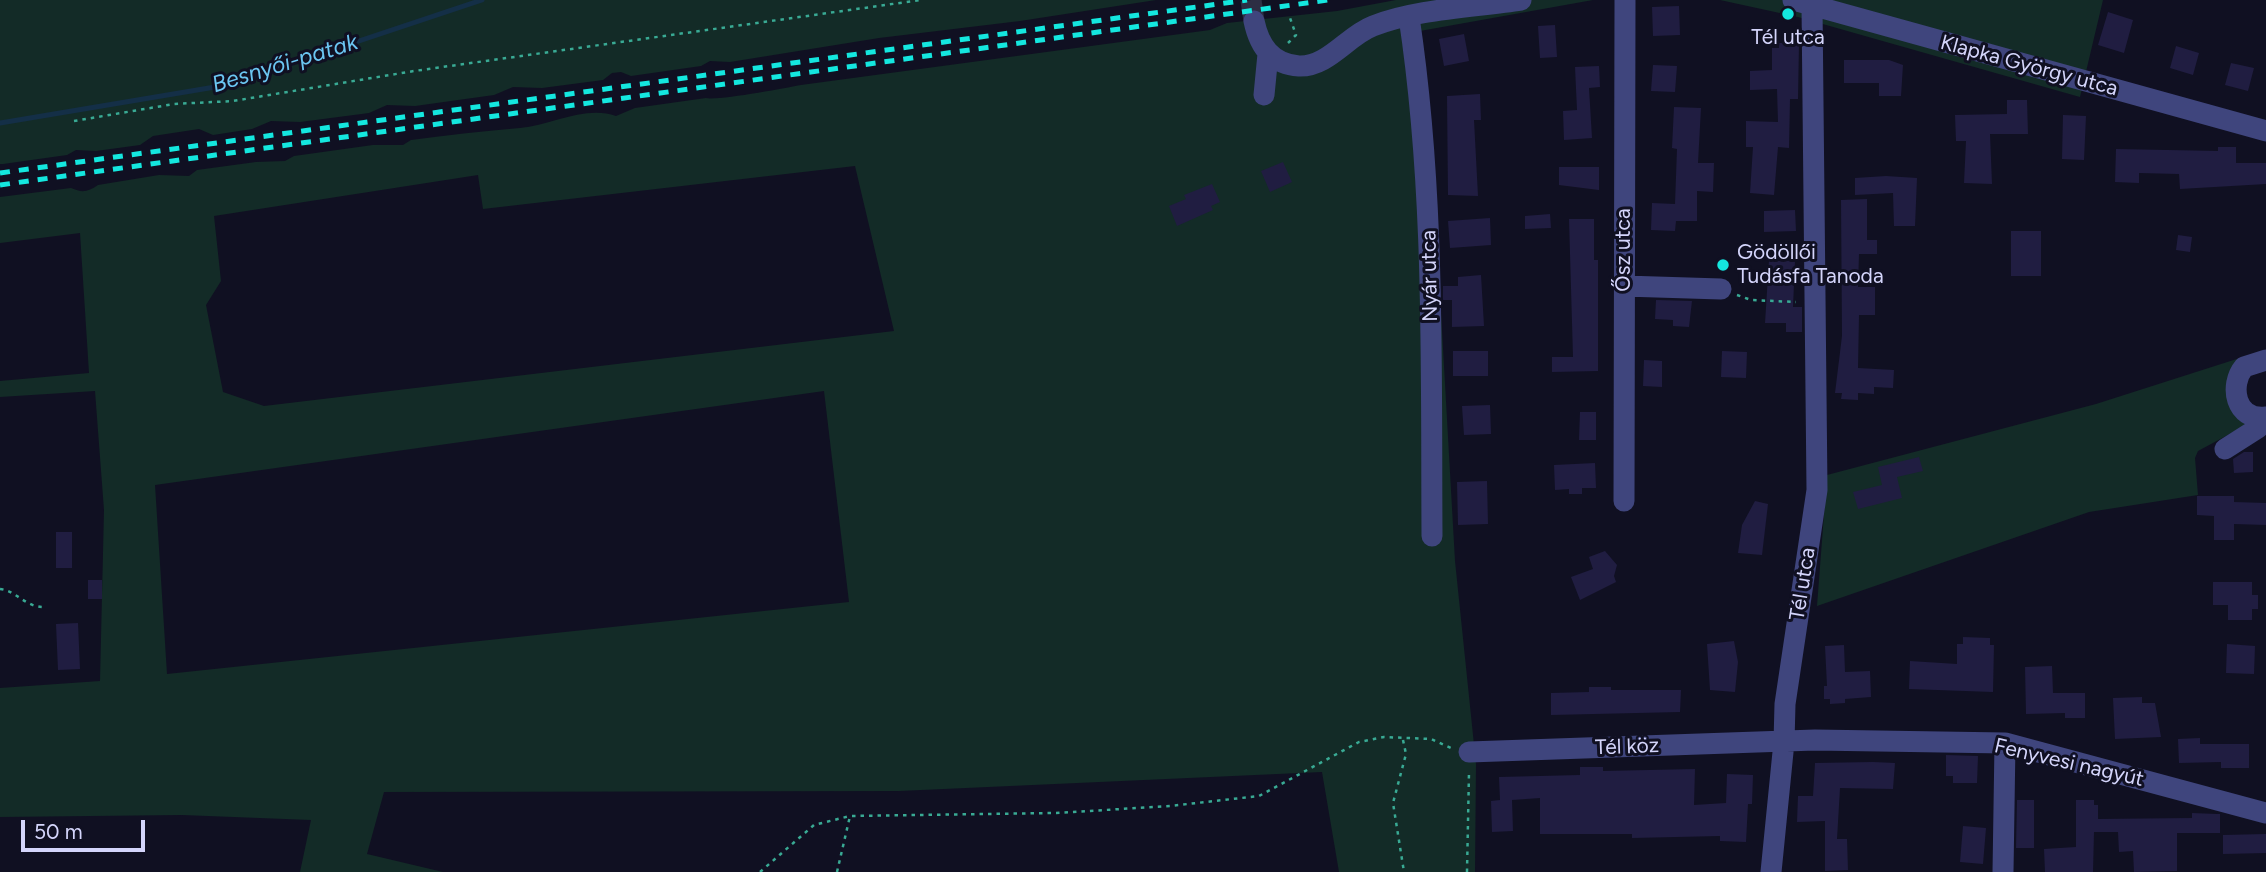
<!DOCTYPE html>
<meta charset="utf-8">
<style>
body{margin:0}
#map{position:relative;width:2266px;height:872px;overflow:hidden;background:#101022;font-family:Figtree,sans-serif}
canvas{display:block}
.scale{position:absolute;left:21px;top:820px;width:124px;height:32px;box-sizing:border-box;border:4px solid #d4d5fb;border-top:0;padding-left:9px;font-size:21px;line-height:24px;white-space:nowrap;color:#d4d5fb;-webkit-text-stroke:5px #101022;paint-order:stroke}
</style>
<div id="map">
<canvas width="2266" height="872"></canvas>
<div class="scale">50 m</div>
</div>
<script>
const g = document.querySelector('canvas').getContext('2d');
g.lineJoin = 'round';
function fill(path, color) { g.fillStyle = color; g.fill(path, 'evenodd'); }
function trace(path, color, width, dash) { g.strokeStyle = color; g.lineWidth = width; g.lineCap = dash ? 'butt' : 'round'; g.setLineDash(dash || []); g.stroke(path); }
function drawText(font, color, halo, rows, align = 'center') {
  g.font = font + ' Figtree,sans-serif'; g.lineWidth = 6; g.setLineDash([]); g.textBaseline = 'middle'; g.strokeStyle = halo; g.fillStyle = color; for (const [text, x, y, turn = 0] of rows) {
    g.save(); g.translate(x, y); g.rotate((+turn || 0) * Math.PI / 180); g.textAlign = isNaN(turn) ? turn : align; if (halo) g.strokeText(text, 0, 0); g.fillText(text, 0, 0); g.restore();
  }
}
fill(new Path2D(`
 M0,0H1156L1020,21L879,38L730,62L710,61L701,66L631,76L621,72L612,73L603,80L542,88L513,87L494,95L415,106L387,105L369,113L300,122L271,121L252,129L213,135L199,129L153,136L140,145L96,151L76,150L67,155L3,164H0Z
 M1396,0H1593L1420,31L1429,100L1455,561L1476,764L1475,872H1339L1322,772L899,791L384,792L367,854L443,872H300L311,820L182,815L0,817V688L100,681L104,510L95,391L0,397V381L89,373L80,233L0,243V197L71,188C82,193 88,192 98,185L159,175L189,176L197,170L256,162L285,161L294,156L373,145H403L411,140C448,135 484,131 520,128C551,125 586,105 616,116L635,108L706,98C717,101 786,88 801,85L1210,30L1227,23L1337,11ZM855,166L894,331L264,406L223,392L206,305L221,281L214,216L478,175L483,209ZM824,391L849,602L167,674L155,485Z
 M1720,0H2103L2080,97L1798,17Z
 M2243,357L2237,364L2250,423L2198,451L2195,458L2198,495L2089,512L1817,606L1827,475L2096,404Z`), '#132b27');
trace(new Path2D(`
 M0,123L227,85L482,0`), '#142f47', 5);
fill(new Path2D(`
 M1679,6L1680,35L1653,36L1652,7Z
 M2108,12L2133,20L2124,53L2098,45Z
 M1555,25L1557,57L1540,58L1538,26Z
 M1464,34L1469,61L1444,66L1439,39Z
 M1779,43H1799L1798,99H1790L1789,148L1778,147L1774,195L1750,193L1753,147H1746V121L1778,122L1777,89L1750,90V71L1772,70V48H1779Z
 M2176,46L2199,53L2193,75L2170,68Z
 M1844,60H1889L1903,65L1901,96H1879V83H1844Z
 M2231,63L2254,68L2248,91L2225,85Z
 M1653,65L1677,66L1675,92L1651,91Z
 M1599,66L1600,87L1589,88L1592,138L1564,140L1563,111L1577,110L1575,67Z
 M1480,94L1481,120H1474L1478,196L1448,195L1447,96Z
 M2007,100H2027L2028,134H1990L1992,184L1964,183L1966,141H1956L1955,115L2007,114Z
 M1674,107L1701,108L1698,163H1714L1713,192L1697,191V221H1676L1675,231L1651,230L1652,203L1675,204L1677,149L1672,148Z
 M2063,115L2086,116L2084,160L2062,159Z
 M2218,147H2236V163H2266V184L2180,189L2179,174L2139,173V183L2115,182L2116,149L2218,151Z
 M1283,162L1292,182L1270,192L1261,171Z
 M1559,167H1599V190L1559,185Z
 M1886,176L1917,178L1915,226H1894L1893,193L1855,195V178Z
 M1212,184L1220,202L1211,206L1213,210L1177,226L1169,206L1186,199L1184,195Z
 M1867,199V240H1877V254H1859L1858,287H1875V315H1859L1858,368L1894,370L1893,388L1874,387V394L1858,393V400L1841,399L1842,393H1835L1842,336L1841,200Z
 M1795,210L1796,231L1764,232V211Z
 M1550,214L1551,228L1525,229V216Z
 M1490,218L1491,245L1450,248L1448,221Z
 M1569,219H1594V260H1598V371L1552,372V357H1573Z
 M2011,231H2041V276H2011Z
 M2178,235L2192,237L2190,252L2176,250Z
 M1769,260L1795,261L1793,307H1802V332H1786V323H1765Z
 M1481,275L1484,326L1452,327V300H1443V286H1458V277Z
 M1656,300L1692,301L1689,327L1673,326V320L1655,319Z
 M1453,351H1488V376H1453Z
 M1722,351L1747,352L1746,378L1721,377Z
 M1644,360L1662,361V387L1643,386Z
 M1490,405L1491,434L1464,435L1462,406Z
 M1580,412H1596V440H1579Z
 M2244,452H2253V472L2234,473L2233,459Z
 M1919,457L1923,471L1897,477L1902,498L1858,509L1853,492L1882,485L1878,467Z
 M1595,463L1596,488H1582V494H1569V489L1555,490L1554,465Z
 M1487,481L1488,524L1458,525L1457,482Z
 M2197,496H2234V502L2266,503V525L2234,524V540H2214V516L2197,515Z
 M1755,501L1768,504L1762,555L1738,553L1742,525Z
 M56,532H72V568H56Z
 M1605,551L1617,565L1614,576L1616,582L1580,600L1571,577L1593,569L1589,557Z
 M88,580H102V599H88Z
 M2213,582H2252V595H2258V609H2252V620H2228V605H2213Z
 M78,623L80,669L58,670L56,624Z
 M1963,637L1990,638V645H1994L1993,692L1909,689L1910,661L1957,664V644H1963Z
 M1734,641L1738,662L1735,692L1710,690L1707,644Z
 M2227,644L2255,646L2254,674L2226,673Z
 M1844,645L1845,672L1870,671L1871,697L1845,699V703L1830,704V699H1824V686H1827L1825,646Z
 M2052,666L2053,693H2085V718H2065V713L2026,714L2025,667Z
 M1589,687H1611V690H1681L1680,712L1551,715V693L1589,692Z
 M2142,697V703H2155L2161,737L2115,739L2113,698Z
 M2200,738V744H2249V768H2221V762L2179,763L2178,739Z
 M1946,755L1978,756L1977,783H1953V776H1946Z
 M1873,762L1895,763L1893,789L1840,788L1837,839H1847L1848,870L1825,871V821L1797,822L1798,796H1813L1815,763Z
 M1580,767H1603V771L1695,769L1694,805L1726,803L1727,774L1753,775L1752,804H1748L1746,842L1720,841V836L1632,838V834H1540V798L1512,800L1513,831L1492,832L1491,801L1500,800L1499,777L1580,775Z
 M2017,800H2034V848H2016Z
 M2076,800H2094V805H2098V819L2192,818V813L2217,814H2220V833H2177V871L2134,872L2133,851L2119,852L2118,832H2094L2093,872H2045L2044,849L2076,847Z
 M1963,826L1986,828L1983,864L1960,862Z
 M2266,834V853L2223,854V835Z`), '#201d41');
trace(new Path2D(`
 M1251,0L1254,21`), '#2d2e43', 21, [21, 10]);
trace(new Path2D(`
 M1288,43L1296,35L1289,15
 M74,121L174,104L233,101L414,71L921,0
 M1737,295L1751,300L1796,302
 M0,589C17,591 26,608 45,607
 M1403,740L1406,754L1393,803L1404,872
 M760,872L814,825L850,816
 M837,872L850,816L1056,813L1170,806L1259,796L1359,742L1384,737L1431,739L1451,748
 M1467,872L1469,772`), '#39aa94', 2.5, [3.5, 5]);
trace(new Path2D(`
 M1793,0L2266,131
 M1409,17C1435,190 1431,362 1432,536
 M1254,21C1259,45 1271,64 1299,66C1328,67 1347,36 1373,26C1415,9 1476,7 1521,0
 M1264,95L1268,54
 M1624,286L1721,289
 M2266,360L2244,367C2229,385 2235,421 2266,417
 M2225,449L2258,428L2265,418
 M1624,501L1625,0
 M1469,752L1815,740L2005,743L2266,813
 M1771,872L1784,742L1785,704L1817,490L1812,6
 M2003,872L2005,743`), '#3f457d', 21);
trace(new Path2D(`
 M0,173L1247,0
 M0,185L1328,0`), '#14e7df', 5, [10, 9]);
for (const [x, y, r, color] of [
 [1788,14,7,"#14e7df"],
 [1723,265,7,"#14e7df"]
]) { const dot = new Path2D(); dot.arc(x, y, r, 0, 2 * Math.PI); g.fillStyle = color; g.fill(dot); trace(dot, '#101022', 2.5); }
drawText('21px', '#d4d5fb', '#101022', [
 ["Tél utca",1788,38],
 ["Gödöllői",1737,253,"left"],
 ["Tudásfa Tanoda",1737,277,"left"]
]);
drawText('21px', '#d4d5fb', '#101022', [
 ["Klapka György utca",2029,66,15],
 ["Ősz utca",1624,250,-90],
 ["Nyár utca",1430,276,-91],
 ["Tél utca",1803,584,-81],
 ["Tél köz",1627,747,-2],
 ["Fenyvesi nagyút",2069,763,13]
]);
drawText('italic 23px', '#6bc6f2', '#101022', [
 ["Besnyői-patak",285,64,-17]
]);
</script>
